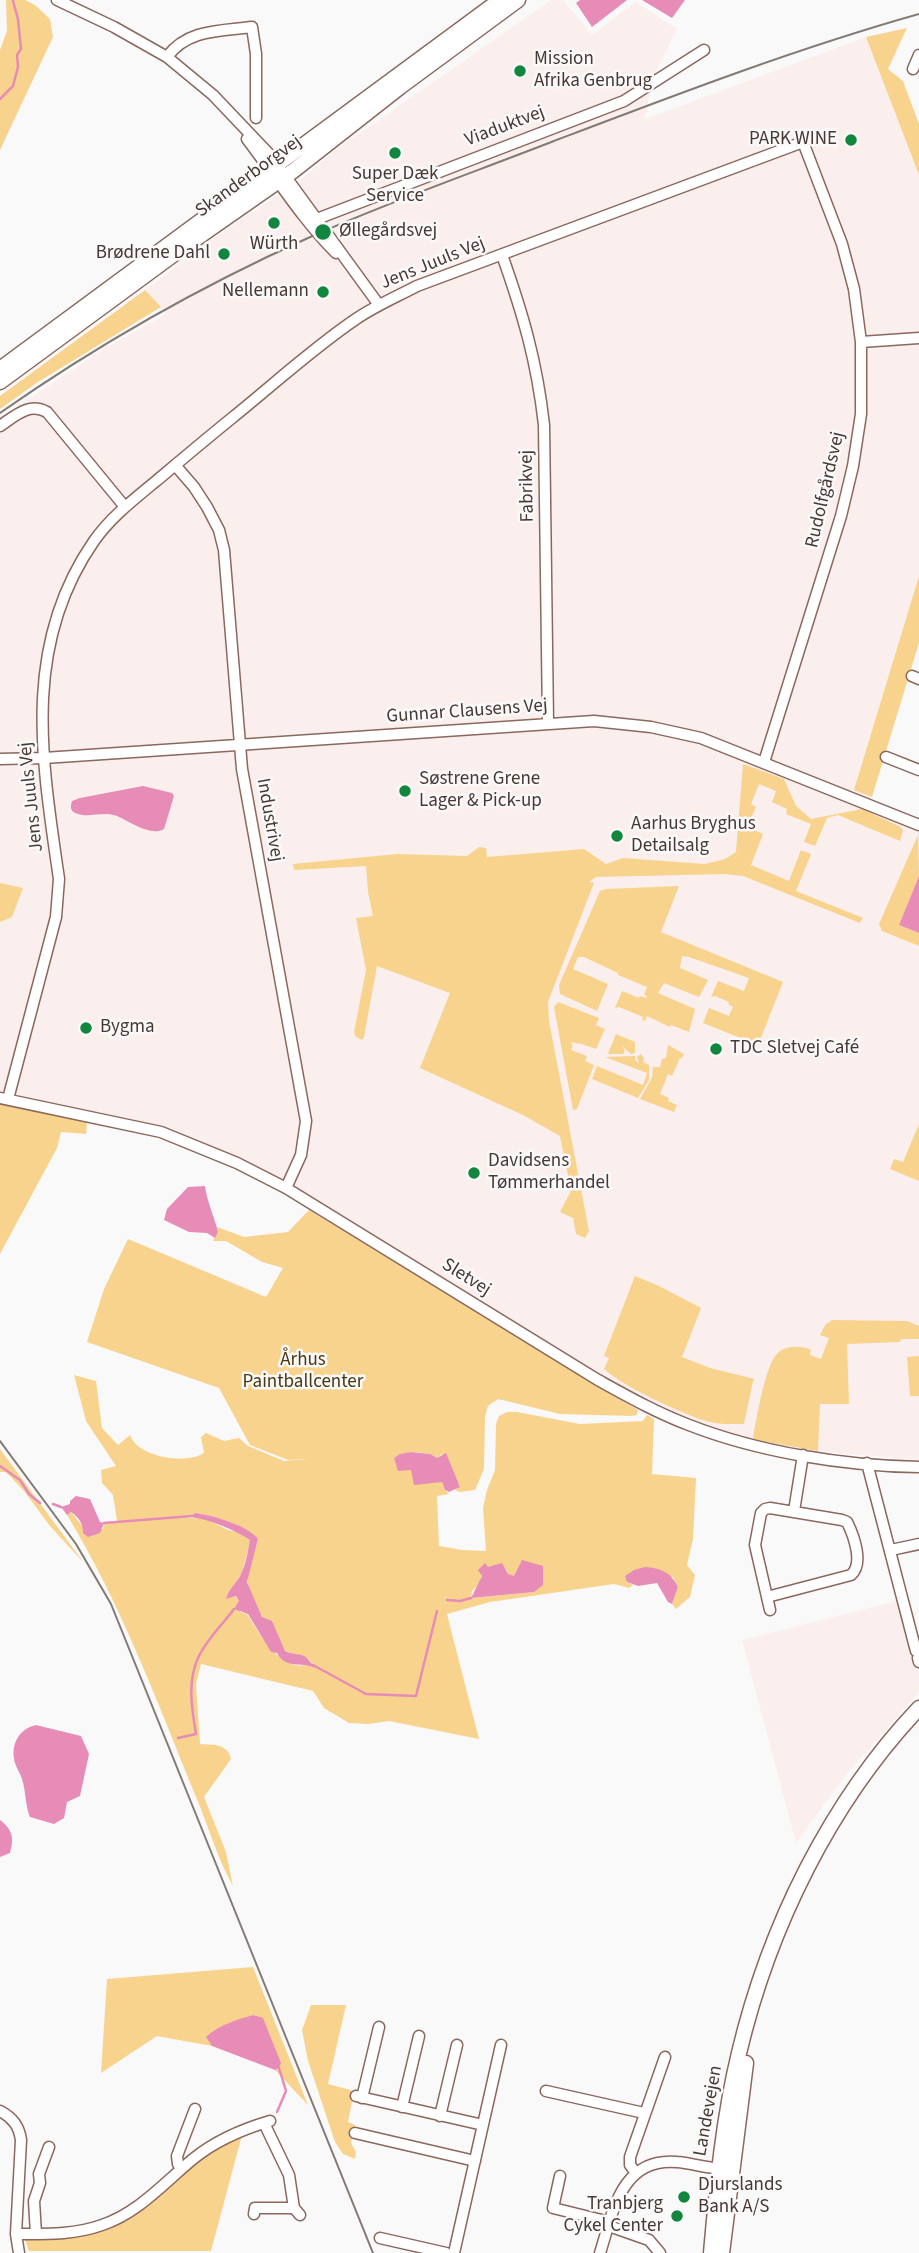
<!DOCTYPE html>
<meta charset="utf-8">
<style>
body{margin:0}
canvas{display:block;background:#f9f9f9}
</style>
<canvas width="919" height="2253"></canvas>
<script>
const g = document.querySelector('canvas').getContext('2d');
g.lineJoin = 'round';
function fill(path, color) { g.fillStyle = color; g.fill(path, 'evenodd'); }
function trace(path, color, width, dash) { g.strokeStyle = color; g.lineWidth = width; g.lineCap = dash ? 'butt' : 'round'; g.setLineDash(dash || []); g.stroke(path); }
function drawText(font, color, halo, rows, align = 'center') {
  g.font = font + ' "Source Sans 3",sans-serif'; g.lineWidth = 5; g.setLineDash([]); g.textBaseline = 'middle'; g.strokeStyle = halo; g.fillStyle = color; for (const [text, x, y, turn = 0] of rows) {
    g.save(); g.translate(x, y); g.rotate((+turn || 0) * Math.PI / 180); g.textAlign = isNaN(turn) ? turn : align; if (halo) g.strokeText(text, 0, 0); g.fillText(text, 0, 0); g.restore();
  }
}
fill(new Path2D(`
 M551,0H563L592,35L636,2L677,29L652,80L645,119L866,37L919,175V576L855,790L872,797L867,804L919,825V1460L803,1450L764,1442L704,1425L669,1411L620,1387L289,1185L239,1158L170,1131L122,1117L0,1092V418L104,349L166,314L145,290L218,235L279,195L287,203L303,192L299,185V181L333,152Z
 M909,1598L919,1635V1692L845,1776L796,1843L742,1640Z`), '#faefec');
fill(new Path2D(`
 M6,0H25L35,5L50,19L53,37L0,150V50L7,31Z
 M907,28L888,69L903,81L919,124V175L866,37Z
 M145,290L161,307L38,382L0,409V396Z
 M919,576V643L872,797L854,790Z
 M743,764L784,779L796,806L811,819L862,809L899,826L903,830L900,841L838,815L827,818L815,846L804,842L811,824L786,814L787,809L772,802L776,791L759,784L751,804L756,807L747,827L763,834L751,865L789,881L801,850L811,854L796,891L863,918L860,923L743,876L724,874L596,877L589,882L594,883L548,1002L549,1021L589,1231L585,1238L576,1234L573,1218L560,1212L571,1191L560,1136L523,1115L420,1068L450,993L377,966L364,1037L362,1040L356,1037L354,1032L366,970L356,918L373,916L368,892L366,866L294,870L293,864L397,854L467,856L479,847L486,848L487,857L584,849L606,864L623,858L705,864L725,859L736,852Z
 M918,835L919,876L899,925L919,933V946L882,931L879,924Z
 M0,883L23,888L12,917L0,922Z
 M679,886L661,932L783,982L758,1045L703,1023L709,1008L729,1016L733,1007L728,1004L729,1002L715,996L711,997L718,981L744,991L749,978L689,957L682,956L680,968L708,980L699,997L664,983L658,993L695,1009L689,1032L671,1025L670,1027L647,1016L645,1021L642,1020L643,1017L619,1007L615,1008L622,991L639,998L640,996L646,998L647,996L644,995L647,987L618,975V973L584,957H578L573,969L608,984L597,1011L560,994L559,985L600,891L606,889Z
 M558,1002L599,1018L596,1025L605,1029L596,1049L579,1043L578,1044L572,1042L571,1044L573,1045L571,1050L587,1056L585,1061L594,1065L577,1109L573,1110L554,1007Z
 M616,1034L635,1042V1053L631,1054L622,1046L625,1051L623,1054H608Z
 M668,1045L684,1054L682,1058H680L672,1076L668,1074L660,1094L669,1098L668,1101L677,1105L674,1112L640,1099L652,1078L653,1067H660L662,1059L666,1058Z
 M641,1054L644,1058L643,1062L649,1065V1080L638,1098L592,1079L597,1066L643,1085L647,1073L605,1057L635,1056V1060L639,1063L637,1057Z
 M0,1103L87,1122L86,1134L61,1132L57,1148L0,1254Z
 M919,1124V1181L890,1169L894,1159L903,1162Z
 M309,1210L638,1410L637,1415L631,1416L560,1414L498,1399L488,1406L485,1416L484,1469L475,1490L460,1492L455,1490L460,1486L442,1454L437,1458C425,1451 406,1450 394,1458L411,1470L442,1482L445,1490L449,1494L437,1496L439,1546L462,1550L486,1551L483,1508L487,1490L495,1470L496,1424L499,1416L507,1412H517L580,1424L643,1421L647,1415L654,1419L652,1474L696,1478L693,1539L687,1565L695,1575L690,1597L676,1609L672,1604L678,1587L673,1577L627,1582L633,1585L629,1588L614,1584L490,1602L447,1614L479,1739L389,1721L369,1724L349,1723L324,1708L313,1691L201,1664L196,1684L200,1744C212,1745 228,1743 231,1759L204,1797L226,1852L233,1886C217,1858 209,1827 196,1797C157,1701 121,1604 67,1515L71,1512L83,1527L103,1529L104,1523L117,1521L113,1495L102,1483L101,1470L116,1466L86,1421L74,1375L96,1381L102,1428L118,1445L130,1435C137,1457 186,1465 204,1453L201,1437L206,1433L224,1441L239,1438L248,1446L284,1461L308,1459L288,1460L250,1445L219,1388L87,1342L104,1289L128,1239L266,1297L283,1268L262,1262L226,1241H213L218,1232L217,1227L244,1237L288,1232ZM195,1513C218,1516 240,1526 258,1540C255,1552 246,1570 248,1583C251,1609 274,1628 285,1651L309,1659L314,1666C307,1664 298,1667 292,1664C269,1654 260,1634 247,1614L240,1612L239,1601L235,1596L227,1599L242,1572L251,1540L238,1532L228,1530L206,1519L178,1517L192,1516ZM485,1564L487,1567L506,1569L508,1574L534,1592L471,1598L472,1591L479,1584Z
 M635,1276L659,1286L701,1308L682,1357L710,1368L755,1379L753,1381L744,1424C731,1424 718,1425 706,1421C680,1413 624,1387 604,1369L609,1358L604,1356Z
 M832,1320L907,1321L919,1326V1339H901L900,1342L847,1344L849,1404H820L818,1451L755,1440L753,1437C757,1419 765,1362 779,1352C788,1345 802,1346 811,1350L810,1355L821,1359L829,1338L820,1335L825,1325Z
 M919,1356V1396H910L907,1357Z
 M0,1449L84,1563L50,1526L24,1491L6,1472H0Z
 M253,1967L308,2105L275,2070L279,2068L280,2063L263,2019L253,2015L207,2037L212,2046L157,2036L101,2073L107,1979Z
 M311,2005H346L328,2084L354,2091L348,2122L355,2125L351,2143L356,2152L355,2159L343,2154L335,2142L308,2061L302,2030Z
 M242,2135L211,2251H29L25,2240L77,2237L104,2230L201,2158Z`), '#f8d38e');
fill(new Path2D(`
 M580,0H627L592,27L576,3Z
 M642,0H685L672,18Z
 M143,786L172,793L174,796L164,829C151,837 131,822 117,816C103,811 90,818 78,814C70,812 70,807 72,801L80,798Z
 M919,876V933L899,925Z
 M205,1186C207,1202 214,1216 218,1232L215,1238L207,1233L189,1232L164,1220L167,1209L188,1187Z
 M411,1452L430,1454L437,1458L446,1453L460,1487L449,1492L445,1490L442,1482L414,1485L411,1470L398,1471L394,1458L400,1454Z
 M76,1496L90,1499L100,1522L104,1523L100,1533L88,1537L83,1533C83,1524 79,1517 71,1512L67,1515L61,1507L70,1504V1501Z
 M195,1513C212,1515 249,1526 258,1539L247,1582L262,1617L272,1621L285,1651C302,1658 302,1649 315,1668C301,1661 286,1670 277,1653L271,1652L248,1614L234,1609L239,1601L236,1596L226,1599C228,1590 237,1583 241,1574C246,1564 248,1551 250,1540C235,1530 209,1519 190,1517Z
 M522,1560L543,1566V1585L534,1592L471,1598L482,1576L478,1570L485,1563L488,1567L502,1563L508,1574L514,1576Z
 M645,1567C660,1568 671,1572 678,1587L672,1604L668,1602L657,1583L638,1586L627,1582L625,1576L634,1570Z
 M36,1725L81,1736L89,1754L80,1796L67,1802L64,1818L54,1824L30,1817C25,1805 26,1791 22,1779C20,1773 17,1769 15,1763C10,1746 18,1729 36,1725Z
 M0,1820C13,1830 14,1838 10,1853L0,1857Z
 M253,2015L263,2018L281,2063L279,2068L275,2070L212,2046L206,2037C219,2025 236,2020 253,2015Z`), '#e78bb7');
trace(new Path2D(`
 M0,99L13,86L18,67L17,55L21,49L18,19L13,1
 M0,1466L20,1480L29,1494L40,1503
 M53,1504L61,1507
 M104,1523L192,1516
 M447,1600L460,1601L471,1598
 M313,1665L366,1694L416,1696L437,1611
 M178,1738L196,1734C192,1710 187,1682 198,1658C206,1640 223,1624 234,1609
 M277,2112L286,2091L279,2068`), '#e78bb7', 2.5);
const minor = new Path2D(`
 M57,0L114,27L167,57L213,95L270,155L379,305
 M167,57C187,29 221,31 252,27L256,54V118
 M913,69L919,55
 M247,139C276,177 302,219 336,253
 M309,222L624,101L704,50
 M502,255C523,314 537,362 544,425L548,723
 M861,342L919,338
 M0,426C15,416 29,402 47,412L125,507
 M175,465L194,487L207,507L219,530L224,550L242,769L306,1121L301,1155L286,1188
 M912,676L919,679
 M886,757L919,770
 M0,759L44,758L594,721L651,727L701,738L919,825
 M0,1098L161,1132L237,1163L286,1188L598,1380C627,1396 657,1413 689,1425C758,1452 845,1466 919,1467
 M8,1099L56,917L59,879C42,761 21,646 94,541C110,518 133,500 155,482C180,461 206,439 232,418C273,385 313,348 356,319C375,306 396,297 417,286L803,142L842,244L854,289L861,342V414L853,466L841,516L764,762
 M867,1463L916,1651
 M794,1511L803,1455
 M891,1550L919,1544
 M767,1597L755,1545L761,1513L765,1509L770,1508L842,1520L847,1522C854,1536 864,1564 851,1575L767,1597L770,1610
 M918,1658L919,1662
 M546,2091L644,2113
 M356,2096L483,2125
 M362,2098L379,2027
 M402,2107L419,2036
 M0,2111C13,2118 19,2126 21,2140L16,2234L19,2253
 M440,2116L457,2045
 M264,2123L289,2175L294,2208L300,2215
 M355,2133L475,2161
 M181,2169L178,2164L177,2156L195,2109
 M636,2173L630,2165V2157L665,2057
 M560,2176L553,2208L610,2222
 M254,2214L255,2208H294
 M609,2226L649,2240L660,2253
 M16,2234C46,2234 74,2235 102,2225C138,2213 164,2183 193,2159C215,2141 243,2129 270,2121
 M36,2234L34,2201L40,2183L39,2174L49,2147
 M380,2238L446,2253
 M454,2253L501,2045
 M600,2253C613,2212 621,2157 677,2162C693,2163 710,2170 726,2168`);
const major = new Path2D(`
 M0,369L500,0
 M0,382L177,252L293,171L400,87L518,0
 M711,2253C717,2186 723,2119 739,2053C769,1927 830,1802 919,1708
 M722,2253L746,2063`);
trace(minor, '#8b675d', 13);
trace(major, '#8b675d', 17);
trace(minor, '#fff', 10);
trace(major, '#fff', 14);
trace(new Path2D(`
 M0,413C97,345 199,287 308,238C388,202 472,173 554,141C675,95 795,49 919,14
 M0,1441L76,1544L111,1604L373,2253`), '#837975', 2);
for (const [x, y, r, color] of [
 [520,71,7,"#12863e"],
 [851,140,7,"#12863e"],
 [395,153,7,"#12863e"],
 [274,223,7,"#12863e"],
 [323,232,9,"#12863e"],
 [224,254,7,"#12863e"],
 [323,292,7,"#12863e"],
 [405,791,7,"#12863e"],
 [617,836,7,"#12863e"],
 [86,1028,7,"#12863e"],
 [716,1049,7,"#12863e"],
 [474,1173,7,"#12863e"],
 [684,2197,7,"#12863e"],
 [677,2216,7,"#12863e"]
]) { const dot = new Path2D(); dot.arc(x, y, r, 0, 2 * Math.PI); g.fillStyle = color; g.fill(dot); trace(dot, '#f9f9f9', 2.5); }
drawText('19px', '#483833', '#f9f9f9', [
 ["Mission",534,60],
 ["Afrika Genbrug",534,82],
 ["PARK WINE",837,140,"right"],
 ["Super Dæk",395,175,"center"],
 ["Service",395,197,"center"],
 ["Øllegårdsvej",339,232],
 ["Würth",274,245,"center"],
 ["Brødrene Dahl",210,254,"right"],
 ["Nellemann",309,292,"right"],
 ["Søstrene Grene",419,780],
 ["Lager & Pick-up",419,802],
 ["Aarhus Bryghus",631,825],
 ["Detailsalg",631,847],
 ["Bygma",100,1028],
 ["TDC Sletvej Café",730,1049],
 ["Davidsens",488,1162],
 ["Tømmerhandel",488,1184],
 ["Djurslands",698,2186],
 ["Bank A/S",698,2208],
 ["Tranbjerg",663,2205,"right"],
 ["Cykel Center",663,2227,"right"]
], 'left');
drawText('19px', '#483833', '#f9f9f9', [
 ["Viaduktvej",505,127,-21],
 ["Skanderborgvej",249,177,-36],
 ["Jens Juuls Vej",433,264,-22],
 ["Fabrikvej",528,486,-91],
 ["Rudolfgårdsvej",826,490,-77],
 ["Gunnar Clausens Vej",467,712,-4],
 ["Jens Juuls Vej",32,797,-96],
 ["Industrivej",269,820,80],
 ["Sletvej",466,1278,32],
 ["Landevejen",709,2111,-80]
]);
drawText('19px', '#4c3810', '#f9f9f9', [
 ["Århus",303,1361],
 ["Paintballcenter",303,1383]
]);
</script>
